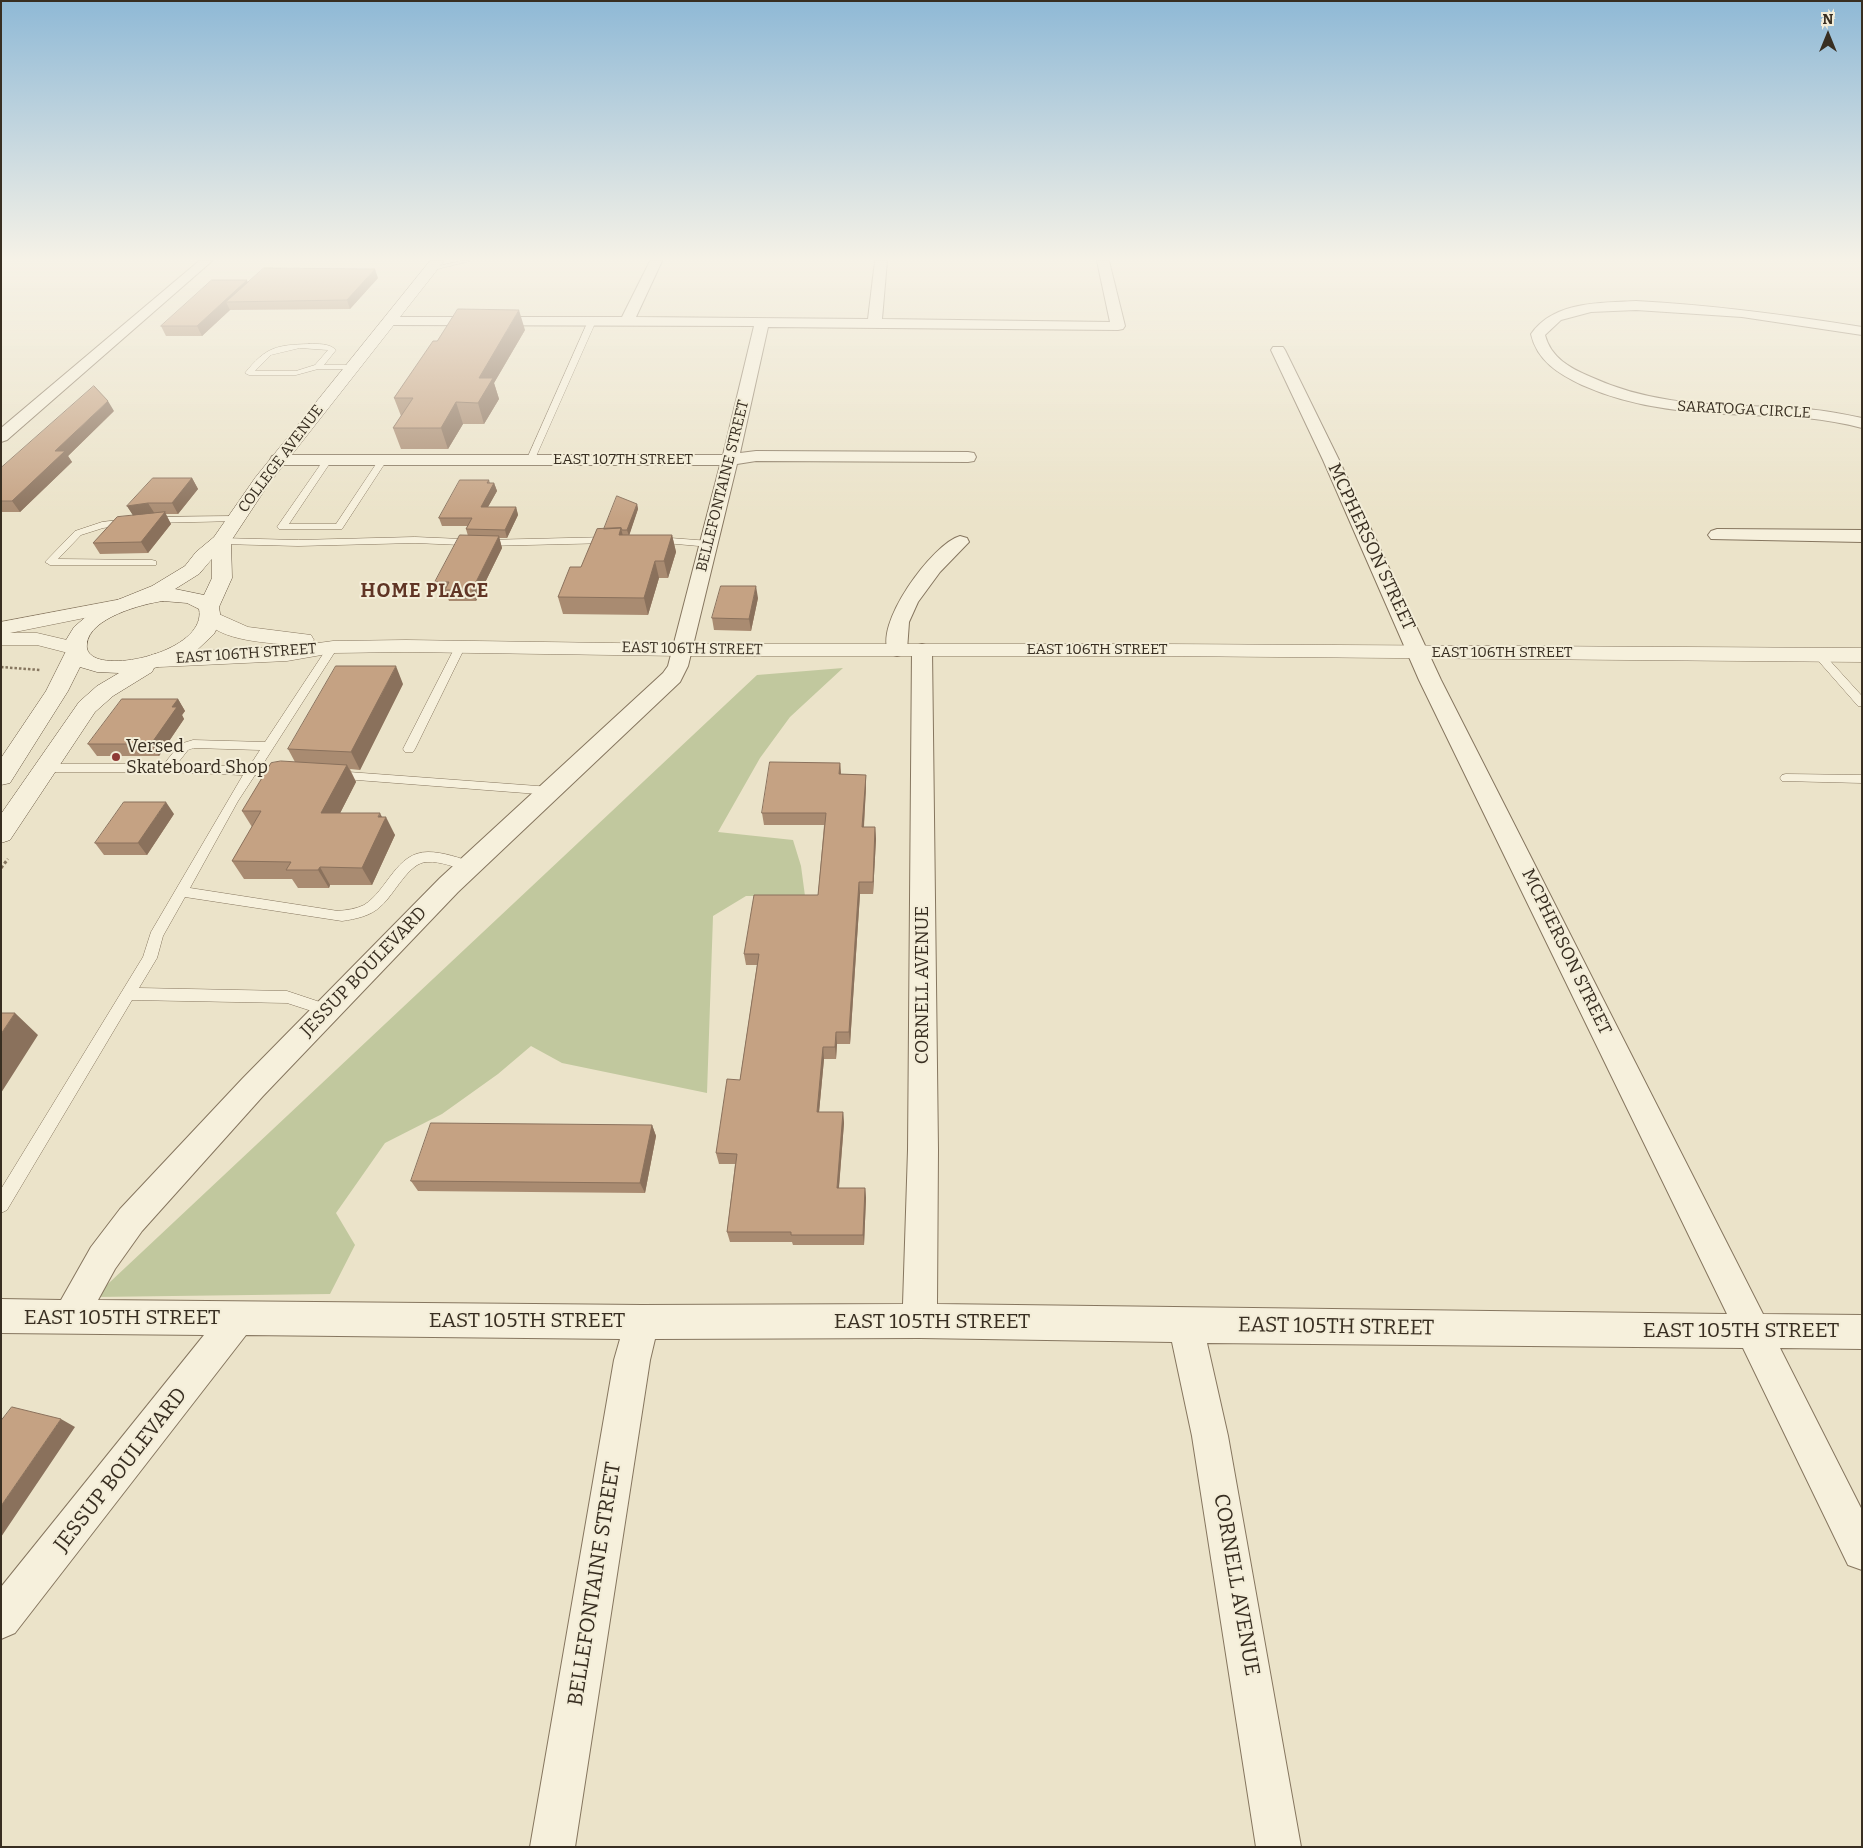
<!DOCTYPE html>
<style>
body{margin:0}
#map{position:relative;width:1863px;height:1848px;overflow:hidden;background:#ebe3c9;font-family:Bitter,serif}
canvas{display:block}
.frame{position:absolute;inset:0;border:2px solid #382e21;pointer-events:none}
.north{position:absolute;left:1803px;top:10px;width:50px;height:50px;-webkit-text-stroke:4px #f3edd8;paint-order:stroke;rotate:0deg;font-size:14px;font-weight:700;line-height:20px;text-align:center;color:#382e21}
.north::after{content:'';display:block;margin:auto;width:18px;height:22px;background:#382e21;clip-path:polygon(50% 0,100% 100%,50% 72%,0 100%)}
</style>
<div id="map">
<canvas width="1863" height="1848"></canvas>
<div class="frame"></div>
<div class="north">N</div>
</div>
<script>
const g = document.querySelector('canvas').getContext('2d');
g.lineJoin = 'round';
function fill(path, color) { g.fillStyle = color; g.fill(path, 'evenodd'); }
function trace(path, color, width, dash) { g.strokeStyle = color; g.lineWidth = width; g.lineCap = dash ? 'butt' : 'round'; g.setLineDash(dash || []); g.stroke(path); }
function drawText(font, color, halo, rows, align = 'center') {
  g.font = font + ' Bitter,serif'; g.lineWidth = 4; g.setLineDash([]); g.textBaseline = 'middle'; g.strokeStyle = halo; g.fillStyle = color; for (const [text, x, y, turn = 0] of rows) {
    g.save(); g.translate(x, y); g.rotate((+turn || 0) * Math.PI / 180); g.textAlign = isNaN(turn) ? turn : align; if (halo) g.strokeText(text, 0, 0); g.fillText(text, 0, 0); g.restore();
  }
}
fill(new Path2D(`
 M843,668L790,717L760,758L718,832L793,840L801,866L805,896H746L713,916L707,1093L562,1063L531,1046L498,1074L442,1114L385,1143L336,1213L355,1245L330,1294L94,1297L757,675Z`), '#c1c89e');
const service = new Path2D(`
 M460,261H470L430,271L427,269Z
 M589,319L596,321L534,461L530,464L527,463L526,461Z
 M309,344C318,344 329,343 336,350L324,365H353L357,367L353,369H318L296,375H249L245,373C266,347 276,345 309,344ZM300,348L328,350L315,365L296,371H255L271,355Z
 M328,457L332,460L289,524H336L380,458H386L387,460L342,529H279L277,527L325,458Z
 M236,516L239,517V521L151,523L146,520L151,517Z
 M128,519L131,520V524L103,528L81,535L58,559L152,560L156,561V565H50L45,562L75,531L102,522Z
 M415,537L485,540L610,537L615,540L610,543L485,546L415,543L298,546L221,544L216,541L221,538L298,540Z
 M657,537L710,541L715,544L710,547L654,542V538Z
 M333,644L338,647L261,767L283,768L289,772L283,776L255,775L238,801L190,888L338,911C347,910 356,909 364,905C388,890 396,852 428,852C443,852 460,858 474,863L476,866L474,869L469,871C456,868 441,861 427,862C409,862 394,895 381,906C371,916 356,919 342,921L185,897L163,936L157,958L139,988L287,991L332,1006L334,1010L332,1014L327,1016L287,1003L132,1000L7,1210L1,1213V1189L143,957L151,932L243,775L167,772H47L41,768L47,764H164L180,744L193,740L265,742L329,645ZM194,748L260,750L249,767L177,764L188,750Z
 M460,644L465,647L415,749L413,752H405L403,749L455,647Z
 M1819,652L1823,653L1862,696V706H1858L1815,657L1814,655Z
 M335,771L551,787L557,791L551,795L331,778L329,775L331,772Z
 M1786,774L1862,775V783L1782,781L1780,778L1782,775Z`);
const minor = new Path2D(`
 M199,261H212L7,440L1,442V428Z
 M650,261H662L636,317L868,319L875,261H887L882,319L1110,322L1097,261H1109L1125,326L1123,329L1118,330L768,327L740,453L756,451L968,452L974,453L976,457L974,461L968,462L756,461L737,464L688,666L680,682L458,892L263,1096L142,1231L115,1269L98,1300L642,1305L903,1304L908,1150L912,650L915,646L922,644L929,646L932,650L938,1150L937,1304L1727,1314L1419,680L1323,460L1271,350L1273,347H1283L1285,350L1339,460L1441,680L1763,1314L1862,1315V1349L1780,1348L1862,1510V1570L1848,1565L1743,1348L1207,1343L1228,1436L1301,1847H1256L1192,1436L1172,1342L920,1338L655,1339L650,1360L575,1847H530L614,1360L620,1339L246,1335L15,1633L1,1639V1587L204,1335L1,1333V1299L61,1300L91,1247L120,1209L243,1078L440,878L663,673L668,666L720,465H278L272,464L270,460L272,456L278,455H723L754,326L389,325L382,321L389,317H622Z
 M1636,301C1712,305 1787,315 1862,327V335L1742,317L1636,310L1591,312L1561,320L1545,335C1551,358 1570,368 1591,377C1663,410 1729,403 1805,409C1824,410 1843,414 1862,418V428C1843,423 1825,420 1806,418C1728,412 1656,418 1582,385C1559,374 1537,361 1531,334C1554,301 1600,303 1636,301Z
 M1717,529L1862,530V542L1711,539L1708,535L1711,531Z
 M960,536L967,538L969,542L940,572L918,602L909,622L907,650L904,654L897,656L890,654C871,627 933,543 960,536Z`);
const tertiary = new Path2D(`
 M122,599L129,601L132,605L129,609L10,633H37L84,644L87,649L84,654L76,655L37,645H1V622Z
 M212,611L248,627L311,635L314,640L311,644L333,641L406,640L682,644H1161L1862,648V662L1161,656H682L406,652L333,653L287,661L159,667L151,665L148,660L151,655L159,653L298,646C270,642 219,643 202,617L205,613Z`);
const secondary = new Path2D(`
 M430,261H444L268,485L231,541L232,578L219,607L221,620L214,634L196,651L172,663L154,668L152,672L113,696L95,712L10,840L1,843V814L79,702L97,686L119,673L97,672L80,667L68,691L10,783L1,785V758L46,691L66,651V640L74,627L95,609L152,586L185,566L196,552L214,537L255,478ZM212,559V578L204,595L175,589L199,574ZM163,601L187,603L199,609C207,647 120,671 94,657C89,654 86,650 87,644C89,618 142,604 163,601Z`);
trace(service, '#86765f', 1);
trace(minor, '#86765f', 2);
trace(tertiary, '#86765f', 1);
trace(secondary, '#685742', 1);
trace(new Path2D(`
 M1,667L40,670`), '#86765f', 2.5, [2.5, 2]);
trace(new Path2D(`
 M1,868L8,859`), '#86765f', 3, [3, 2.5]);
fill(service, '#f6f0dc');
fill(minor, '#f6f0dc');
fill(tertiary, '#f6f0dc');
fill(secondary, '#f6f0dc');
fill(new Path2D(`
 M378,278L350,309L230,310L202,336H166L161,326L248,282Z
 M525,330L494,383L499,399L484,424H463L448,449H401L393,428L401,416L394,398L437,341Z
 M114,411L68,456L72,462L20,512H1V468Z
 M192,478L198,489L178,514H165L171,524L148,553L100,554L93,543L133,515L127,506Z
 M489,480L490,483H494L497,491L488,507H516L518,515L507,538H499L502,548L476,601H449L446,593H440L435,582L468,536L466,529L468,526H442L439,518Z
 M637,504L638,509L629,535H672L676,552L668,578H659L648,615L563,614L558,597L581,567L604,529Z
 M758,598L751,631L714,630L712,618Z
 M403,684L360,770L350,769L356,782L340,813L382,817L395,835L372,885H330L329,888H298L292,879H244L232,861L252,827L242,811L295,762L288,749Z
 M178,699L185,711L182,715L184,719L159,756H97L88,744Z
 M840,763L841,774L866,775V787L864,827H875L876,839L873,894H860L850,1044H837L836,1059H824L819,1112H843L844,1123L839,1188H865L866,1198L864,1245H793L792,1242H730L727,1232L735,1164H719L716,1153L740,1080L757,965H746L744,954L818,895L824,825H764L762,813Z
 M174,814L147,855H104L95,843Z
 M652,1125L656,1136L645,1193L418,1191L411,1181Z`), '#a98b71');
fill(new Path2D(`
 M375,269L378,278L350,309L347,300Z
 M247,280L251,290L226,302L230,310L202,336L197,326Z
 M519,310L525,330L494,383L499,399L484,424L478,403L479,378Z
 M108,401L114,411L68,456L72,462L20,512L12,501L55,451Z
 M456,402L463,424L448,449L441,428Z
 M192,478L198,489L178,514L172,503Z
 M494,483L497,491L484,514L481,507Z
 M148,503L155,514L134,517L127,506Z
 M637,504L638,509L629,536L627,530Z
 M516,507L518,515L507,538L505,530Z
 M165,512L171,524L148,553L141,542Z
 M621,528L625,545L619,535Z
 M672,535L676,552L668,578L664,561Z
 M499,536L502,548L476,601L472,590Z
 M655,561L659,578L648,615L644,598Z
 M756,586L758,598L751,631L749,619Z
 M396,666L403,684L360,770L351,752Z
 M178,699L185,711L182,715L184,719L159,756L151,744L172,707Z
 M840,763L841,775L839,774Z
 M347,765L356,782L331,831L321,813Z
 M866,775V787L863,839L862,827Z
 M166,802L174,814L147,855L138,843Z
 M380,813L384,821L386,817L395,835L372,885L362,868Z
 M875,827L876,839L873,894V882Z
 M320,867L330,885L329,888L318,870Z
 M859,882L860,894L850,1044L849,1032Z
 M15,1013L38,1035L1,1093V1034Z
 M836,1032L837,1044L836,1059L835,1047Z
 M823,1047L824,1059L818,1123L817,1112Z
 M843,1112L844,1123L838,1198L837,1188Z
 M652,1125L656,1136L645,1193L640,1183Z
 M865,1188L866,1198L864,1245L863,1235Z
 M61,1419L75,1427L1,1537V1506Z`), '#8a715c');
const building = new Path2D(`
 M264,268L375,269L347,300L226,302Z
 M212,280H247L197,326H161Z
 M458,309L519,310L479,378H493L478,403L456,402L441,428H393L413,398H394L433,341H437Z
 M94,386L108,401L55,451H65L12,501H1V468Z
 M153,478H192L172,503H148L127,506Z
 M460,480H489L487,483H494L481,507H516L505,530L466,529L472,518H439Z
 M617,496L637,504L627,530H622L621,528L604,529Z
 M165,512L141,542L93,543L117,517Z
 M621,528L619,535H672L664,561H655L644,598L558,597L570,567H581L597,529Z
 M460,535L499,536L472,590H445L449,582H435Z
 M721,586H756L749,619L712,618Z
 M336,666H396L351,752L288,749Z
 M122,699H178L172,707H177L151,744H88Z
 M281,761L347,765L321,813H380L378,817H386L362,868L320,867L318,870H286L291,862L232,861L261,811H242L271,763Z
 M770,762L840,763L839,774L866,775L862,827H875L873,882H859L849,1032H836L835,1047H823L817,1112H843L837,1188H865L863,1235H791V1232H727L737,1154L716,1153L727,1079L740,1080L759,954H744L754,895H818L826,813H762Z
 M124,802H166L138,843H95Z
 M1,1013H15L1,1034Z
 M431,1123L652,1125L640,1183L411,1181Z
 M12,1407L61,1419L1,1506V1421Z`);
fill(building, '#c5a283');
trace(building, '#8a715c', 1);
const sky = g.createLinearGradient(0, 0, 0, 519);
sky.addColorStop(0, '#8fb9d6');
sky.addColorStop(0.5, '#f6f2e7');
sky.addColorStop(1, '#f6f2e700');
g.fillStyle = sky;
g.fillRect(0, 0, 1863, 519);
for (const [x, y, r, color] of [
 [116,757,5,"#8f3a35"]
]) { const dot = new Path2D(); dot.arc(x, y, r, 0, 2 * Math.PI); g.fillStyle = color; g.fill(dot); trace(dot, '#f3edd8', 2); }
drawText('15px', '#382e21', '#f3edd8', [
 ["SARATOGA CIRCLE",1744,410,3],
 ["COLLEGE AVENUE",281,459,-53],
 ["EAST 107TH STREET",623,460],
 ["BELLEFONTAINE STREET",723,486,-76],
 ["EAST 106TH STREET",692,649,1],
 ["EAST 106TH STREET",1097,650],
 ["EAST 106TH STREET",1502,653],
 ["EAST 106TH STREET",246,654,-4]
]);
drawText('18px', '#382e21', '#f3edd8', [
 ["MCPHERSON STREET",1371,547,65],
 ["MCPHERSON STREET",1566,952,64],
 ["JESSUP BOULEVARD",364,972,-46],
 ["CORNELL AVENUE",923,985,-90]
]);
drawText('18px', '#382e21', '#f3edd8', [
 ["Versed",126,747],
 ["Skateboard Shop",126,768]
], 'left');
g.letterSpacing = '1px';
drawText('bold 19px', '#603525', '#f3edd8', [
 ["HOME PLACE",425,592]
]);
g.letterSpacing = '0px';
drawText('21px', '#382e21', '#f3edd8', [
 ["EAST 105TH STREET",122,1318],
 ["EAST 105TH STREET",527,1321],
 ["EAST 105TH STREET",932,1322],
 ["EAST 105TH STREET",1336,1327,1],
 ["EAST 105TH STREET",1741,1331],
 ["JESSUP BOULEVARD",121,1470,-52],
 ["BELLEFONTAINE STREET",595,1584,-81],
 ["CORNELL AVENUE",1236,1585,80]
]);
</script>
